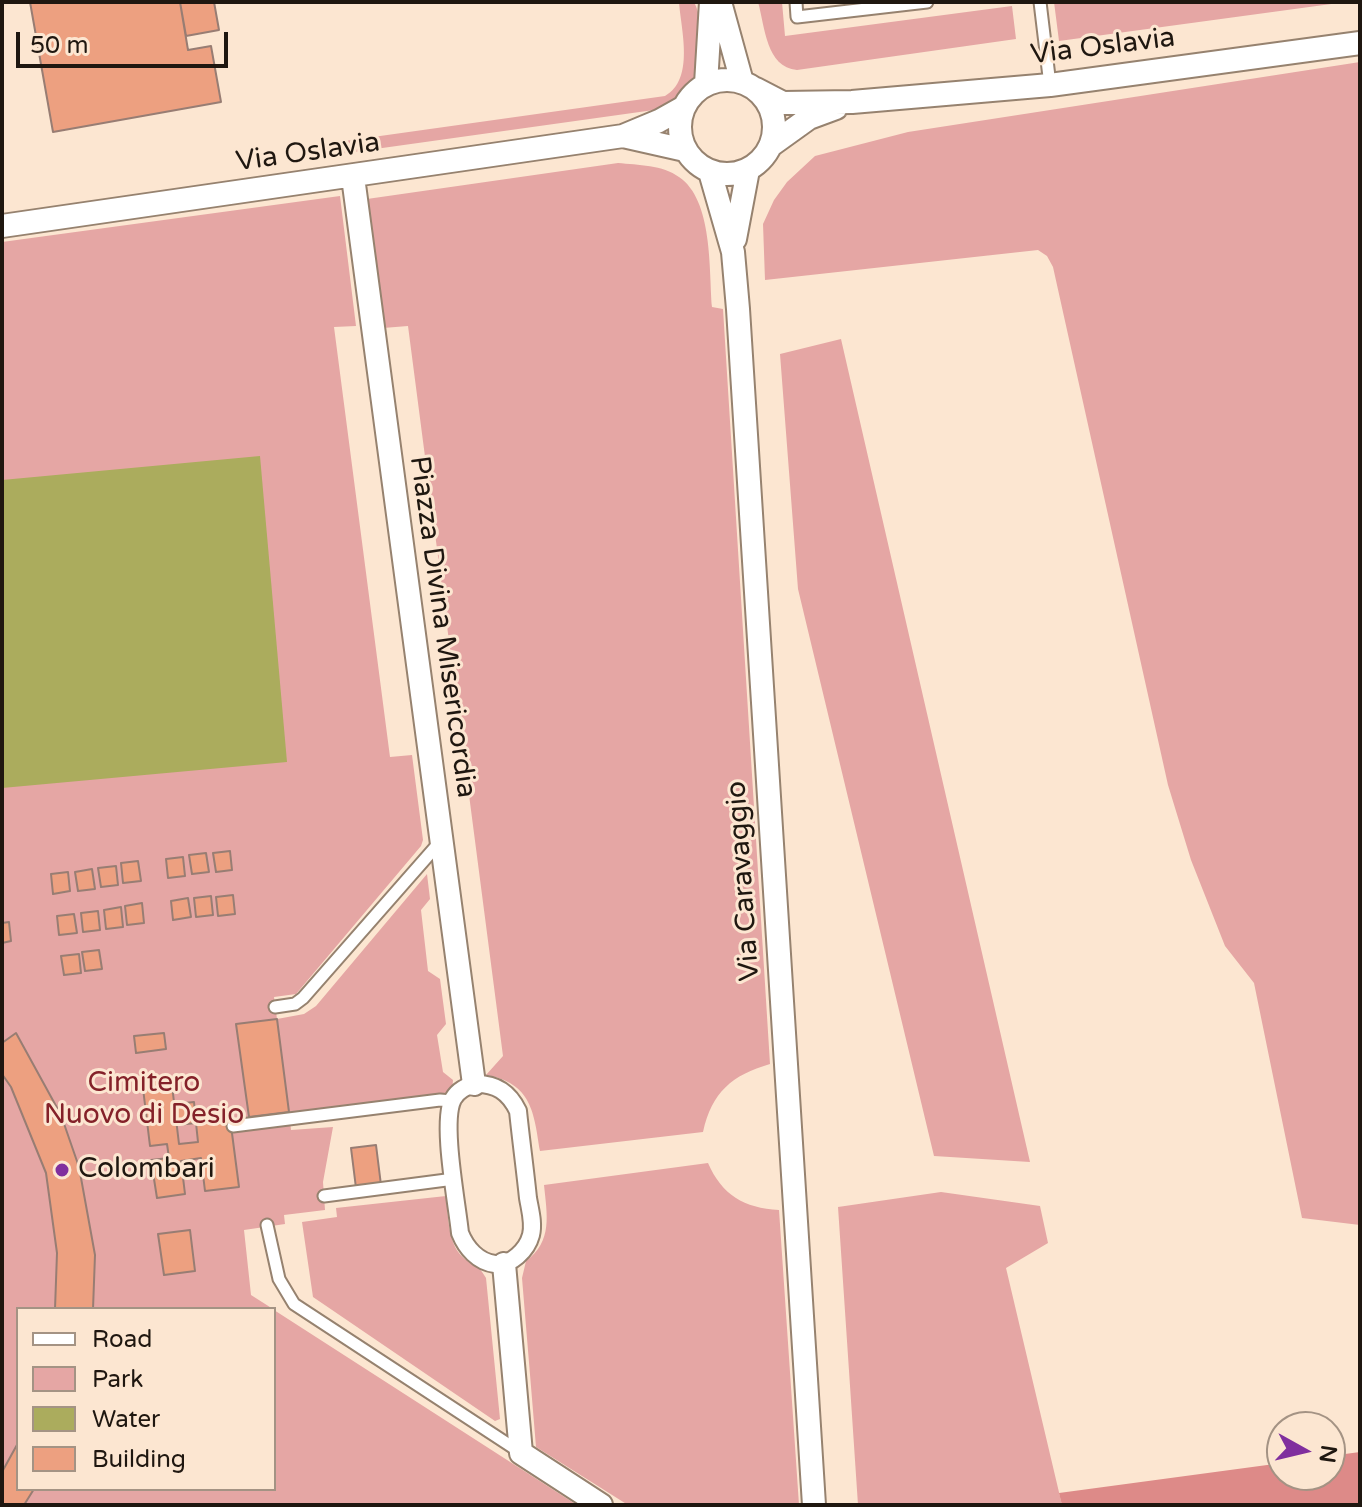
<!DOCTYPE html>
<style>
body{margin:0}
#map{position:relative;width:1362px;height:1507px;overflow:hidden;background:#fce6d1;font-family:"Varela Round",sans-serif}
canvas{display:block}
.frame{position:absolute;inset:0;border:4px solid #1f1710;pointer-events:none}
.legend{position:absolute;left:16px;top:1307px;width:260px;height:184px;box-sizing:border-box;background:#fce6d1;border:2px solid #a49384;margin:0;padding:10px 14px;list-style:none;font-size:24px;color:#1f1710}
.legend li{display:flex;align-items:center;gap:16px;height:40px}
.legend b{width:40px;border:2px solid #a49384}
.north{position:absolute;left:1266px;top:1411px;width:80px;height:80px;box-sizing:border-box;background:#fce6d1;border:2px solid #a49384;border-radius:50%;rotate:98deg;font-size:22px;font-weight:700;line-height:32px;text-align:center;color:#1f1710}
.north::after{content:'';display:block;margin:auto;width:28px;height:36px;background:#802f9e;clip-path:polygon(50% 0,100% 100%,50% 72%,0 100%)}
.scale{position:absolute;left:16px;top:32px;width:212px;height:36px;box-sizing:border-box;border:4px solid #1f1710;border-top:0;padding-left:10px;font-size:24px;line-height:28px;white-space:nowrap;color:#1f1710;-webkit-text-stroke:6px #fce6d1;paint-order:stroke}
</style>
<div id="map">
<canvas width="1362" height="1507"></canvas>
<div class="frame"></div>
<ul class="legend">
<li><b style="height:10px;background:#fff"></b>Road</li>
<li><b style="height:22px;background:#e5a6a4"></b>Park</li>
<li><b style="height:22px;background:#abac5d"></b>Water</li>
<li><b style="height:22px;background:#eda080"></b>Building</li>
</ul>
<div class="north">N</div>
<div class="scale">50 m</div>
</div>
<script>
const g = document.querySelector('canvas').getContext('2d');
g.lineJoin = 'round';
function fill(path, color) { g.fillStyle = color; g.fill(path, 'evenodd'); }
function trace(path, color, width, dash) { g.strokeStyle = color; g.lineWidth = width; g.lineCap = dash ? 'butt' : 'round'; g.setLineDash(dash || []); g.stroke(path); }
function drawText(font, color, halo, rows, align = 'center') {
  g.font = font + ' "Varela Round",sans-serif'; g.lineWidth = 6; g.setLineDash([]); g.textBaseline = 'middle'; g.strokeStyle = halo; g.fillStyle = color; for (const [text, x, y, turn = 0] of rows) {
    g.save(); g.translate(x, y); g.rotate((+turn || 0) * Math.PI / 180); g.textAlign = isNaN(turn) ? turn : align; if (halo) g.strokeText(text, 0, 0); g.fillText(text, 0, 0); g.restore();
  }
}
fill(new Path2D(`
 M679,2H694C706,24 704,73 688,93C682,102 671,105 661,109L318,157L316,145L665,96C695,79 681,30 679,2Z
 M758,2H782L785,36L1012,6L1016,39L797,70C766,67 765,27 758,2Z
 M1054,2H1346L1059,41Z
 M1360,62V1225L1302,1218L1254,983L1225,946L1191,860L1168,785L1053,267L1047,256L1038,250L765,280L763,224L774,200L787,182L815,156L908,132Z
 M618,163C638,165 663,165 679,177C713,200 709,269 712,307L723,309L770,1064C732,1075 712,1092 703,1132L540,1151C534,1113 532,1083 486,1075L503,1056L408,326L383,328L367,199Z
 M340,196L356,326L334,327L390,757L412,755L423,840L421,846L296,994L274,997L277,1019L304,1014L316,1006L427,874L430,899L421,910L428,971L440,979L446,1024L437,1035L443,1072L453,1080L452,1092L289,1112L291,1130L333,1127L323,1182L325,1210L284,1215L285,1224L244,1230L251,1295L273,1309H18V1489H274V1310L577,1505H2V242Z
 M841,339L1030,1162L934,1156L798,589L780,354Z
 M708,1163C722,1195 744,1208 779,1210L799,1505H628L536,1447L522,1278L526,1261C553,1241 547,1215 544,1185Z
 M941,1192L1040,1206L1048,1243L1006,1268L1062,1505H858L838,1207Z
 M446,1196C448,1213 448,1239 459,1253C468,1265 476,1260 486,1278L500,1419L495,1421L313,1297L302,1222L337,1217L336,1208Z`), '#e5a6a4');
fill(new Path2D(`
 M1360,1452V1505H1062L1059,1493L1282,1463V1475H1330V1456Z`), '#dd8a88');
fill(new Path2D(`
 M260,456L287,762L2,788V480Z`), '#abac5d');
const building = new Path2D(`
 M30,2H180L188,50L211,46L221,102L53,132Z
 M180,2H214L219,30L186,36Z
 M230,851L232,870L216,872L213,853Z
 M206,853L209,872L192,874L189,855Z
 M183,857L185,876L168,878L166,859Z
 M138,861L141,881L123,883L121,863Z
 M116,866L118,885L101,887L98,868Z
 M92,869L95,889L78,891L75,872Z
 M68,872L70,891L53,894L51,874Z
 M233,895L235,914L218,916L216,897Z
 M211,896L213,915L196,917L194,898Z
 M188,898L191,917L173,920L171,901Z
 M142,903L144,923L127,925L125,906Z
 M121,907L123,927L106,929L104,910Z
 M98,911L100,930L83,932L81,913Z
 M74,914L77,933L59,935L57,916Z
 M9,922L11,941L2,943V923Z
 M99,950L102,969L85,971L82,952Z
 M79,954L81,973L64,975L61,956Z
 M277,1019L289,1112L249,1117L236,1024Z
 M16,1033L61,1115L79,1167L95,1255L93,1309H55L57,1253L46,1173L11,1087L2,1074V1043Z
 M164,1033L166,1049L136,1053L134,1036Z
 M171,1077L179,1144L198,1142L196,1123L230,1118L239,1187L205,1191L201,1158L181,1161L185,1194L157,1198L151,1160L169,1158L167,1144L150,1146L142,1080Z
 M194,1102L196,1123L177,1125L175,1104Z
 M376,1145L381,1185L356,1188L351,1148Z
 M190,1230L195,1271L164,1275L158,1234Z
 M18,1443V1489H34L24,1505H2V1472Z`);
fill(building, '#eda080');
trace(building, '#987d73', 2);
const service = new Path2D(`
 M796,2L797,17L927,2
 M1040,2L1050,85
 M275,1007L295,1004L303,998L440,842
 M233,1126L440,1100L452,1101
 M324,1196L454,1179
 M267,1225L279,1279L294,1304L520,1452`);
const pedestrian = new Path2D(`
 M474,1084C496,1083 509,1092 518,1111C521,1140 525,1169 528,1198C530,1210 534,1223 531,1235C527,1250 511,1266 495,1264C478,1262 466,1248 460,1233C457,1203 441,1122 453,1099C458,1090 466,1087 474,1084Z`);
const minor = new Path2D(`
 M720,2L742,82
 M680 127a47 47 0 1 1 94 0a47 47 0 1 1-94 0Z
 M706,84L711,2
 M756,89L783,103L852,102L1050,85L1360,43
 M623,136L685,150
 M770,146L809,118L836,108
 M710,172L733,252L738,309L814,1505
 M353,177L474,1084
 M2,226L623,136L659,121L684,107
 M735,239L748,170
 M504,1264L521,1453L601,1505`);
trace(service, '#96826f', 15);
trace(pedestrian, '#96826f', 20);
trace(minor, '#96826f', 26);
trace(service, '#fff', 11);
trace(pedestrian, '#fff', 16);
trace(minor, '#fff', 22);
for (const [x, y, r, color] of [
 [62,1170,8,"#802f9e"]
]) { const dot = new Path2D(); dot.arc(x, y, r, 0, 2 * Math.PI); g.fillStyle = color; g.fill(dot); trace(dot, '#fce6d1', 3); }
drawText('28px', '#1f1710', '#fce6d1', [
 ["Via Oslavia",1103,47,-7],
 ["Via Oslavia",308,153,-8],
 ["Piazza Divina Misericordia",442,627,82],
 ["Via Caravaggio",744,881,-94]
]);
drawText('28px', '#842129', '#fce6d1', [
 ["Cimitero",144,1084],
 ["Nuovo di Desio",144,1116]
]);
drawText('28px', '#1f1710', '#fce6d1', [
 ["Colombari",78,1170]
], 'left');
</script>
